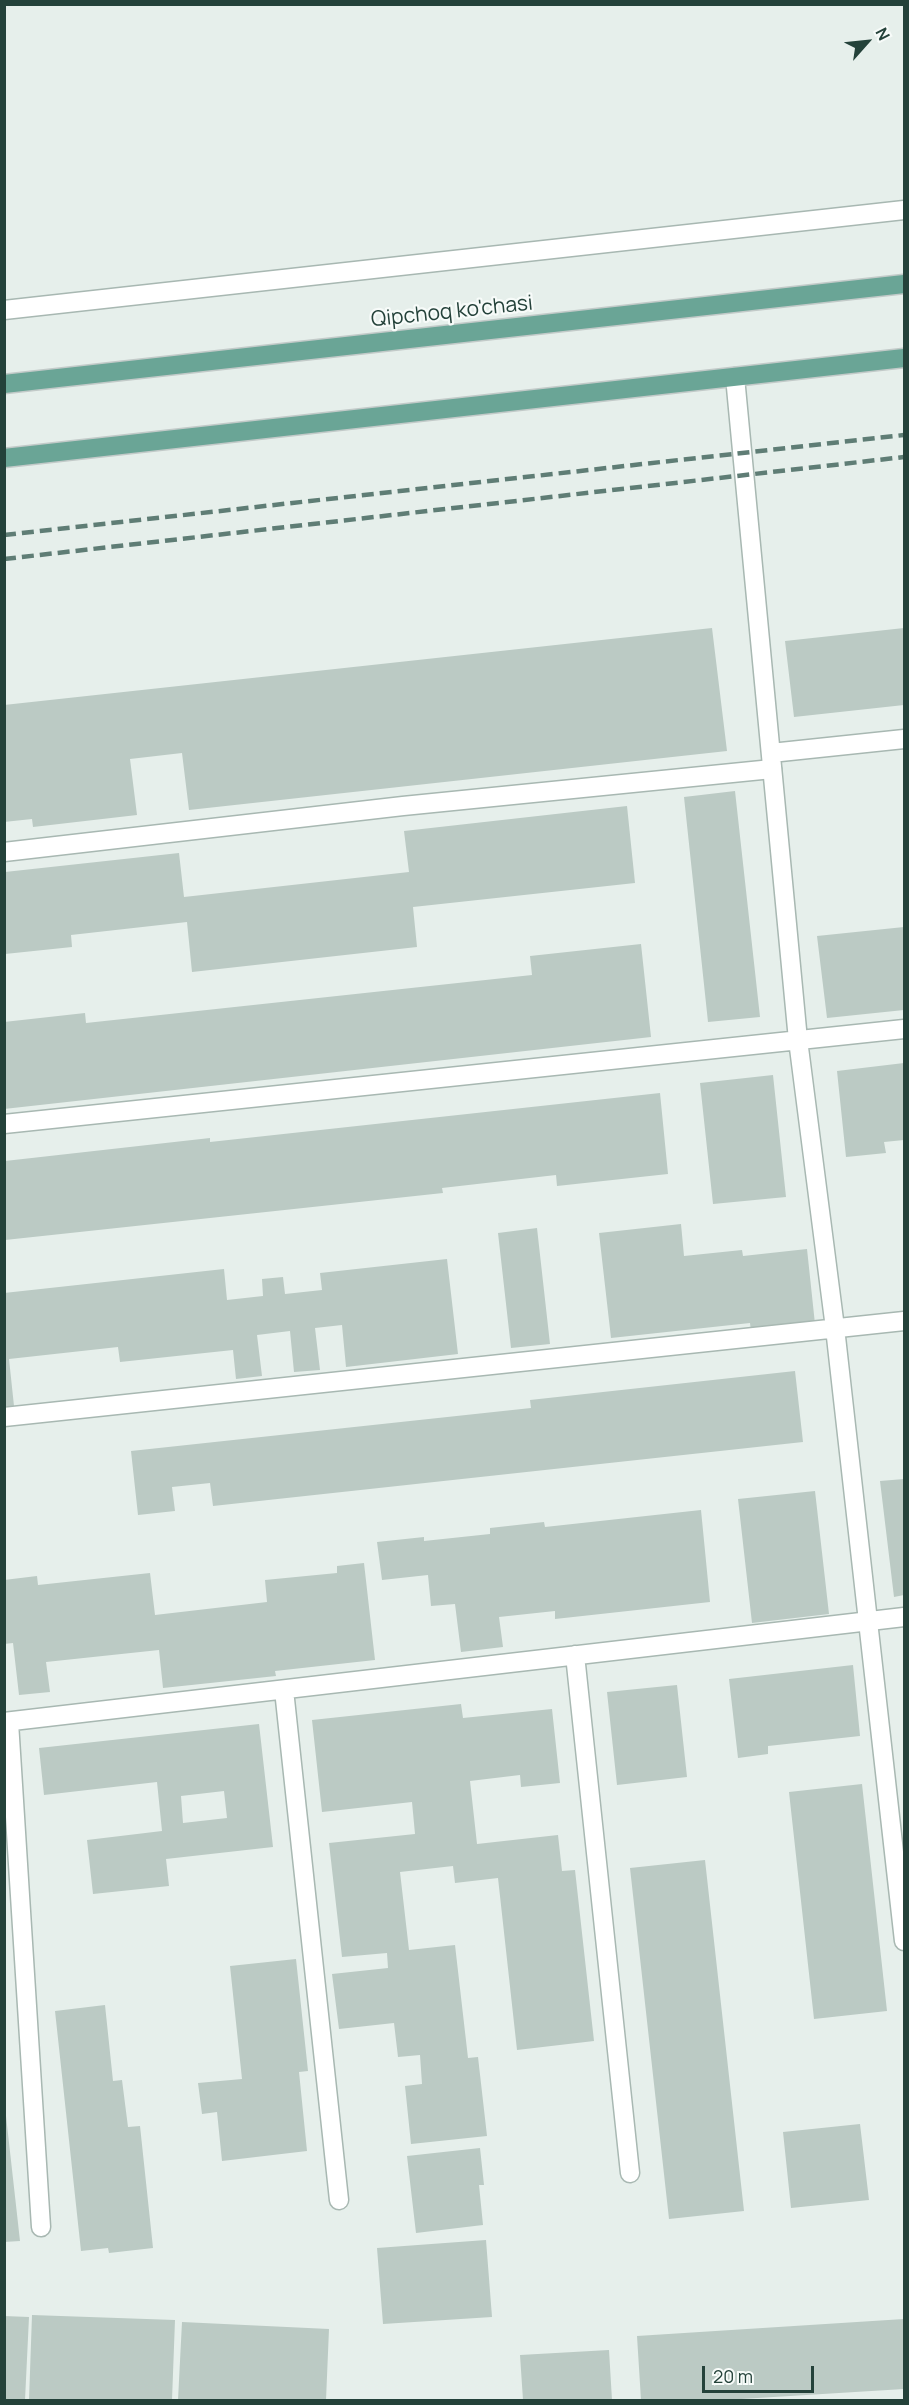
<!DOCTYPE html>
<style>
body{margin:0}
#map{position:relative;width:909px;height:2405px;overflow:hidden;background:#e6efeb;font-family:Manrope,sans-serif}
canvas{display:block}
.frame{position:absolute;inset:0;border:6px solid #24423a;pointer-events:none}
.north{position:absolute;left:837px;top:12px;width:60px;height:60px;-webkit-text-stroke:4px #f7fbf9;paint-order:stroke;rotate:63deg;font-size:16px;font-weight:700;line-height:24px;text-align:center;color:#24423a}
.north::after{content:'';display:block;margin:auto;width:21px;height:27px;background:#24423a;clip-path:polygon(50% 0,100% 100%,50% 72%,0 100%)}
.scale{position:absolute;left:702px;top:2366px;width:112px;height:27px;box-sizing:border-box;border:3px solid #24423a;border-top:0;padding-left:8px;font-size:18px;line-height:21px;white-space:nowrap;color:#24423a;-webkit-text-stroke:4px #f7fbf9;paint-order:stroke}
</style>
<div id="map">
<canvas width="909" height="2405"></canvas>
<div class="frame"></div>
<div class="north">N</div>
<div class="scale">20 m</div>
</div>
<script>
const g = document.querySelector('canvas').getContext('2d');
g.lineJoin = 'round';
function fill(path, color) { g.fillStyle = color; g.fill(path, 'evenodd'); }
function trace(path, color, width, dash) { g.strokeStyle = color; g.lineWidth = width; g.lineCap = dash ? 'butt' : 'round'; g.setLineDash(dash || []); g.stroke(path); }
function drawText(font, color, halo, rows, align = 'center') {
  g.font = font + ' Manrope,sans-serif'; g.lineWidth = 4.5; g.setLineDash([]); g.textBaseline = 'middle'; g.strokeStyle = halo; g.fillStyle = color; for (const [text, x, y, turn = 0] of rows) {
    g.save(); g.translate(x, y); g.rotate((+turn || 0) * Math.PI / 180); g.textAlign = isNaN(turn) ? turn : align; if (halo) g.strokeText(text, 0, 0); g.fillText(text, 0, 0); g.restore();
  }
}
fill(new Path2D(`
 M712,628L727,751L189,810L182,753L130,759L137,815L33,827L32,819L4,822V705Z
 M904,628V705L794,717L785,641Z
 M735,791L760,1017L708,1022L684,797Z
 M627,806L635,883L413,907L417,947L192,972L187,922L71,935L72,947L5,954V872L179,853L184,897L409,872L404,831Z
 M904,927V1010L827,1018L817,936Z
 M641,944L651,1037L4,1109V1022L85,1013L86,1023L532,975L530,956Z
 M904,1063V1140L884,1142L886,1153L846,1157L837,1071Z
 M773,1075L786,1197L713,1204L700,1083Z
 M660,1093L668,1174L557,1186L556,1175L442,1188L443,1193L5,1240V1161L210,1138V1142Z
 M681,1224L684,1256L742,1250L743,1256L807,1249L815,1324L751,1331L750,1323L611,1338L599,1233Z
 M537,1228L550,1344L511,1348L498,1233Z
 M447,1259L458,1354L346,1367L342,1325L315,1328L320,1370L294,1372L290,1331L257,1335L262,1376L236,1379L233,1350L120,1362L118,1347L9,1359L14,1406L4,1407V1293L224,1269L227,1300L263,1296L262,1279L283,1277L285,1294L322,1290L320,1273Z
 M795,1371L803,1442L213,1506L210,1483L172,1487L175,1511L138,1515L131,1451L531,1408L530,1400Z
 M904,1479V1595L894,1597L880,1481Z
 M815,1491L829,1614L752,1623L738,1499Z
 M701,1510L710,1602L555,1619V1611L499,1617L503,1647L461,1652L455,1604L431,1606L428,1575L382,1580L377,1542L424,1537V1541L490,1534V1528L544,1522L545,1527Z
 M364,1563L375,1660L275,1671L276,1676L163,1688L159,1650L46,1662L50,1692L19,1695L13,1643L4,1644V1580L37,1576L38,1585L150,1573L155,1615L267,1602L265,1580L337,1573V1566Z
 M853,1665L860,1736L768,1746V1754L738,1758L729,1679Z
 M677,1685L687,1777L617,1785L607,1692Z
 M461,1704L463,1718L552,1709L560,1783L521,1787L520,1775L470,1781L477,1844L558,1835L562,1871L575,1870L594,2041L517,2050L498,1878L455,1883L453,1866L400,1872L409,1950L455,1945L468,2058L478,2057L487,2136L411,2144L405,2086L422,2084L420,2055L398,2057L394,2023L339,2029L332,1974L388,1968L387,1953L342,1957L329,1843L415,1834L412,1802L322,1812L312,1720Z
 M259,1724L273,1847L166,1859L169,1886L93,1894L87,1840L162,1831L157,1782L44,1795L39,1748ZM224,1791L227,1818L183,1823L181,1796Z
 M862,1784L887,2011L814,2019L789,1792Z
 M705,1860L744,2211L669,2219L630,1868Z
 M296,1959L308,2071L299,2072L307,2151L222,2161L217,2112L202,2114L198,2083L242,2079L230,1966Z
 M105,2005L113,2081L122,2080L128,2127L140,2126L153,2248L109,2253L108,2248L81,2251L55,2011Z
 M6,2116L20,2241L4,2242V2117Z
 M860,2124L869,2200L791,2208L783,2132Z
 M480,2148L484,2185H479L483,2225L416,2233L407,2156Z
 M486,2240L492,2317L383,2324L377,2248Z
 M32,2315L175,2320L172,2400H29Z
 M4,2316L29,2317L25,2400H4Z
 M904,2319V2389L725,2400H641L637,2336Z
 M182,2322L329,2329L326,2400H178Z
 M609,2350L612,2400H523L520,2355Z`), '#bbcac4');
const lane = new Path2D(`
 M4,852L403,806L772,769`);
const street = new Path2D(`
 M4,310L904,210
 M735,377L798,1040L835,1328L904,1941
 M771,753L904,739
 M4,1124L904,1029
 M4,1417L904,1321
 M575,1655L630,2173
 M284,1690L339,2200
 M4,1722L904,1617
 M9,1722L41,2227`);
const primary = new Path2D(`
 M4,384L904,284
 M4,458L904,358`);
trace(lane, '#a8b8b2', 21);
trace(street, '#a8b8b2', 21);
trace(primary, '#c2cac8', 21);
trace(lane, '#fff', 18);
trace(street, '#fff', 18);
trace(primary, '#6aa596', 18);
trace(new Path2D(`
 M4,535L904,435
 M4,559L904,457`), '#5f7d75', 4.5, [12, 6]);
drawText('21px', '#24423a', '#f7fbf9', [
 ["Qipchoq ko'chasi",452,312,-6]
]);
</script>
